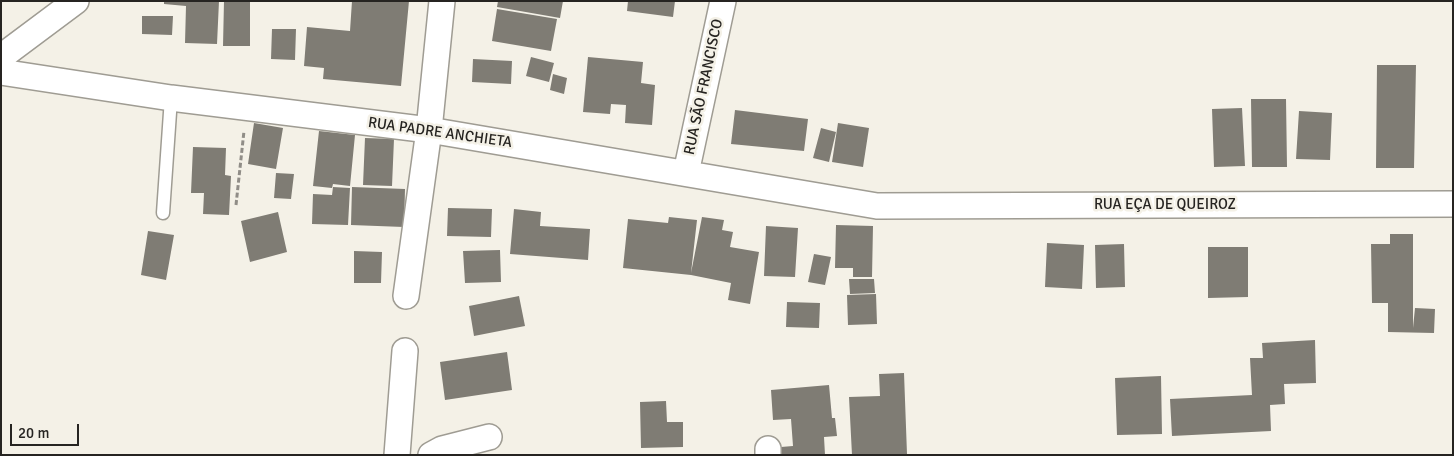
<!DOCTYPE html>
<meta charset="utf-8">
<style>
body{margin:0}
#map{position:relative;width:1454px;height:456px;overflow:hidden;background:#f4f1e7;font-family:Signika,sans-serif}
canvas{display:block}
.frame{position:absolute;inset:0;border:2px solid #262421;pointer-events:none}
.scale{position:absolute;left:10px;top:424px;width:69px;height:22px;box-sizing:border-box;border:2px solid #262421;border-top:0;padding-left:6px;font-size:15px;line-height:18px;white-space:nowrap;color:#262421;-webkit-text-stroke:4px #f4f1e7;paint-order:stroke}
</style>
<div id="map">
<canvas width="1454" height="456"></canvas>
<div class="frame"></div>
<div class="scale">20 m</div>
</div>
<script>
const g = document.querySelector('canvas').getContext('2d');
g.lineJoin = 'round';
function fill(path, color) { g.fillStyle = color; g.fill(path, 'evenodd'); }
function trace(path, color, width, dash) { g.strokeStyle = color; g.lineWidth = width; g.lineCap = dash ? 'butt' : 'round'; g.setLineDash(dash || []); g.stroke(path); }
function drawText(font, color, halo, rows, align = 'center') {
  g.font = font + ' Signika,sans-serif'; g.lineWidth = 5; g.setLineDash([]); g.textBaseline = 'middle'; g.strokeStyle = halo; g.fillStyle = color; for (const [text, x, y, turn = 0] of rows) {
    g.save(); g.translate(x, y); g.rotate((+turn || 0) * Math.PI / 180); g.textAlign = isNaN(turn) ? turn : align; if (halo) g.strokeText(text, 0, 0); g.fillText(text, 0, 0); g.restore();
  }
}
fill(new Path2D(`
 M164,1H219L217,44L185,43L186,6L164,4Z
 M224,1H250V46H223Z
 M352,1H409L401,86L323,79L324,68L304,66L307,27L350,31Z
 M498,1H563L560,18L497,7Z
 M628,1H675L673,17L627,11Z
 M497,9L557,19L551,51L492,41Z
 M142,16H173L172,35L142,34Z
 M272,29H296L295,60L271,59Z
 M531,57L554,63L549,82L526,76Z
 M588,57L643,62L641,83L655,85L652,125L625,123L626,105L611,104L610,114L583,112Z
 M473,59L512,61L511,84L472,82Z
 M1377,65H1416L1414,168H1376Z
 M553,74L567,78L564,94L550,90Z
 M1251,99H1286L1287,167H1252Z
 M1242,108L1245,166L1214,167L1212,109Z
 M735,110L808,119L804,151L731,144Z
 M1299,111L1332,113L1330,160L1296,159Z
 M254,123L283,128L276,169L248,164Z
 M838,123L869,128L863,167L832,162Z
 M821,128L836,132L829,162L813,158Z
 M319,131L355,135L350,186L333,184L332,188L313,186Z
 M365,138L394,139L392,186L363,185Z
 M193,147L226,148L225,175L231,176L229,215L203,214L204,193H191Z
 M276,173L294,174L291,199L274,198Z
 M333,187L350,188L348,225L312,224L313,194L332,195Z
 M352,187L405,189L404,227L351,225Z
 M448,208L492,209L491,237L447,236Z
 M514,209L541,212L540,226L590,229L588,260L510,254Z
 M278,212L287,252L250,262L241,221Z
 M669,217L697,220L691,273L702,217L724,220L722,230L733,232L730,247L759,252L750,304L728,300L731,283L691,275L623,268L628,219L668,223Z
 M836,225L873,226L872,277H853V268H835Z
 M766,226L798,228L795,277L764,276Z
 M148,231L174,235L166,280L141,275Z
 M1390,234H1413V328L1415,308L1435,309L1434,333L1388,332V303H1372L1371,244H1390Z
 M1047,243L1084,245L1082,289L1045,287Z
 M1124,244L1125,287L1096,288L1095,245Z
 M1208,247H1248V297L1208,298Z
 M500,250L501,282L465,283L463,251Z
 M354,251L382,252L381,283H354Z
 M814,254L831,257L825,285L808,282Z
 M849,279H874L875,293L850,294Z
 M876,294L877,324L848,325L847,295Z
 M519,296L525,326L474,336L469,306Z
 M787,302L820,303L819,328L786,327Z
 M1315,340L1316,383L1284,384L1285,404L1270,405L1271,431L1172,436L1170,399L1252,395L1250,358H1263L1262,343Z
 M507,352L512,390L445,400L440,362Z
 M904,373L907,454L852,455L849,397L880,396L879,374Z
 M1161,376L1162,434L1117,435L1115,378Z
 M829,385L832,418H835L837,436L824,437L825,455H782L781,447L793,446L791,419L773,420L771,390Z
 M666,401L667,422H683V447L641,448L640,402Z`), '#7f7c74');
const lane = new Path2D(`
 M163,213L171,98`);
const street = new Path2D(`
 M1,57L76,1
 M1,72L171,98L429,130L877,206L1453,204
 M686,173L723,1
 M406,296L429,130L442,1
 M397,455L405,351
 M431,455L442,449L489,437
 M768,455V449`);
trace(lane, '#9f9c93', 15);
trace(street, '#9f9c93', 28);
trace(new Path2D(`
 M236,205L244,131`), '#908d87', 3, [5, 2.5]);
trace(lane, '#fff', 12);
trace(street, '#fff', 25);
drawText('15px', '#262421', '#f4f1e7', [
 ["RUA SÃO FRANCISCO",704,87,-78],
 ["RUA PADRE ANCHIETA",440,133,8],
 ["RUA EÇA DE QUEIROZ",1165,205]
]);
</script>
